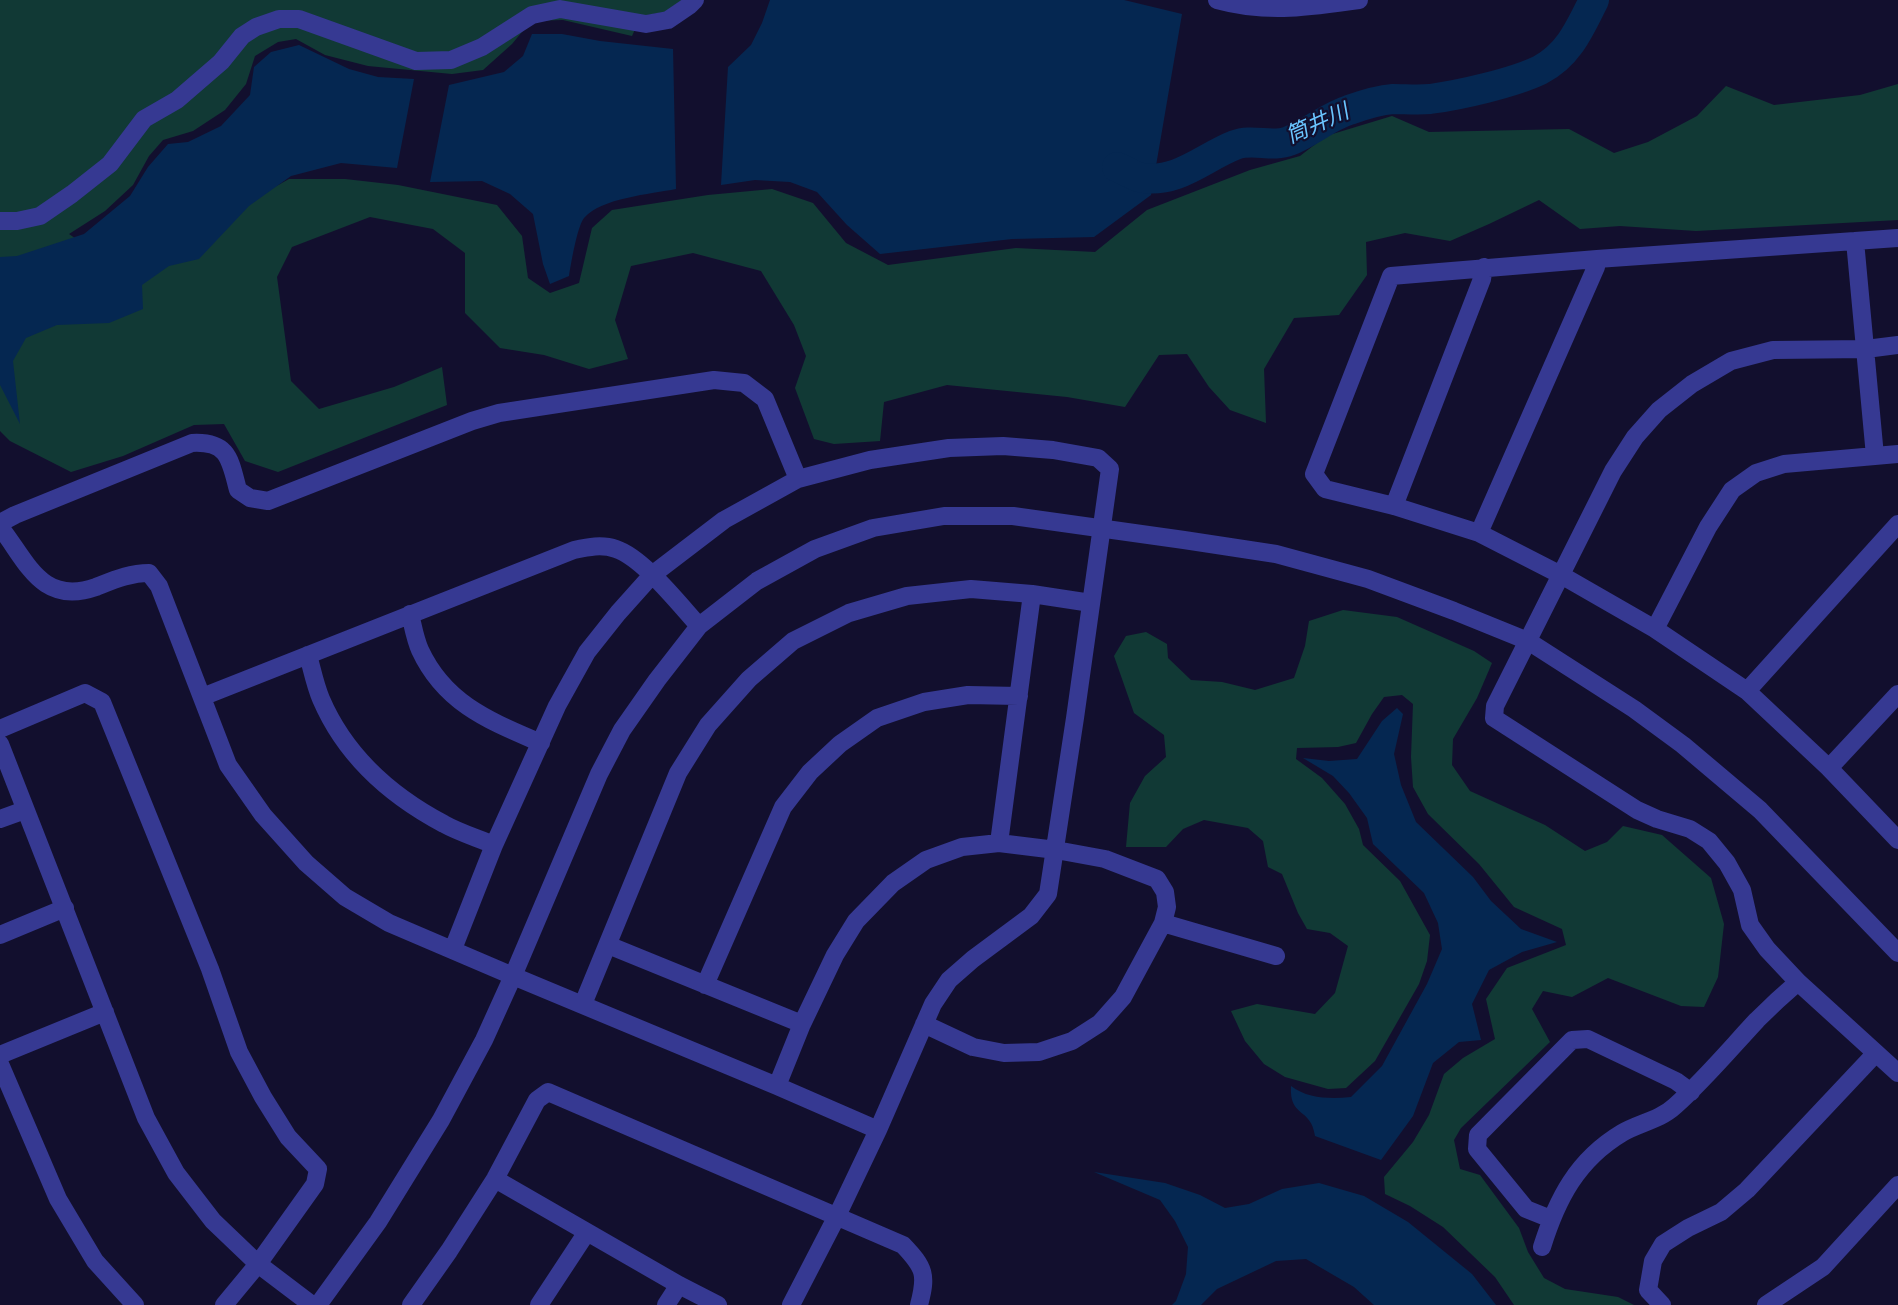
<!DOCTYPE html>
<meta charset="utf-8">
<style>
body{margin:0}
canvas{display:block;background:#120f2e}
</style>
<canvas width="1898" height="1305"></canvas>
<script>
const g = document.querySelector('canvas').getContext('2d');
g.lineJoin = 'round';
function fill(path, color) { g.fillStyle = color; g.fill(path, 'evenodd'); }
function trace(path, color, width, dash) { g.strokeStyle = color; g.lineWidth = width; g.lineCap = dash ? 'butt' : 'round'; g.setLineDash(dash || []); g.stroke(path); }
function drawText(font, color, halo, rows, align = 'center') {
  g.font = font + ' "Roboto Condensed","Noto Sans JP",sans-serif'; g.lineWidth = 4.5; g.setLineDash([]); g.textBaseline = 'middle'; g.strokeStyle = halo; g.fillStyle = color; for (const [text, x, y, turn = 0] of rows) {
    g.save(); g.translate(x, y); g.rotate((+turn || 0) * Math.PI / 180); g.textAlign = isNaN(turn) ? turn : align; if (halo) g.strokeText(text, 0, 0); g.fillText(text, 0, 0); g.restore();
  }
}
fill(new Path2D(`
 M0,0H682L665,12L641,16L632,36L563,20L531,21L512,44L483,70L452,74L368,66L325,55L296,39L278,42L255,56L246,84L225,110L193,131L163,140L149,156L133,185L105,211L69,234L124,272L289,179H345L398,185L497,205L522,236L528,278L550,293L579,283L592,228L612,210L708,195L772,189L813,203L846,243L888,265L1016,248L1095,252L1147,210L1250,170L1300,156L1326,136L1392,116L1429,132L1569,129L1614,153L1648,142L1697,116L1726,86L1774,105L1860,95L1898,84V220L1696,231L1620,226L1580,229L1539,200L1489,224L1450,241L1405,233L1366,242L1367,275L1339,315L1294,318L1264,369L1266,423L1230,410L1209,387L1187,354L1159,355L1125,407L1067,397L947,385L884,402L880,441L834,444L814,439L795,388L806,356L794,325L761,271L693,253L631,266L615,320L628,359L589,369L544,355L500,348L465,313V253L433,229L370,217L292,247L277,277L291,381L319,409L394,387L442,367L447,405L278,472L245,461L224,424L194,425L123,456L71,472L10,441L0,431Z
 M1343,610L1397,617L1474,651L1492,663L1477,698L1453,739L1452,765L1470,791L1545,825L1585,851L1607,842L1623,826L1662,835L1711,878L1724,924L1718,977L1704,1007L1681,1006L1608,978L1572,997L1543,991L1532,1009L1550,1042L1461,1128L1454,1140L1460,1169L1480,1175L1519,1228L1528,1252L1544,1278L1565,1289L1618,1297L1634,1305H1514L1495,1277L1443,1227L1410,1206L1385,1194L1384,1177L1413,1142L1429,1115L1444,1074L1463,1058L1495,1039L1486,999L1507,968L1566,945L1562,929L1514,907L1479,864L1428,814L1413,787L1411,757L1413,704L1402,695L1384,697L1372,714L1356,743L1338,747L1297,748L1296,759L1322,778L1345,804L1359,829L1363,845L1400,881L1430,935L1427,961L1419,984L1375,1061L1346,1088L1328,1089L1285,1077L1264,1064L1245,1041L1231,1011L1257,1004L1315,1014L1335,993L1348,946L1330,933L1307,929L1298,913L1282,874L1268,867L1263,841L1248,828L1204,820L1183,829L1166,847H1126L1130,803L1145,776L1166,757L1164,735L1134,713L1114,656L1126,636L1146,632L1167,644L1168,658L1191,680L1222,682L1255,690L1294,678L1305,646L1309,621Z`), '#113935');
fill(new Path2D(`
 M770,0H1124L1182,14L1151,195L1094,237L1012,239L880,254L847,225L817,192L790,182L755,180L721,185L728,67L751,45L762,23Z
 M532,34H562L600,41L673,49L676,189C651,194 601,198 584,218C577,227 571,264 569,276L550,284L543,264L533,214L510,194L482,181L430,182L449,85L504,72L523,56Z
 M299,45L349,69L378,77L414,79L397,168L341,163L291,176L249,206L199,259L169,266L142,285L143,309L109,323L57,325L26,338L13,361L20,424L0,385V257L17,256L84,234L130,196L148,167L168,144L188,142L221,126L250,95L254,67L271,52Z
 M1397,708L1403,714L1394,754L1401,785L1416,822L1473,877L1491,901L1521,929L1557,942L1522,952L1489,970L1472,1004L1481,1040L1459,1042L1433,1063L1413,1116L1381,1160L1315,1136C1311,1107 1289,1118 1291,1086C1308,1099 1331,1099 1351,1097L1382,1066L1427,984L1442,949L1438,923L1424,893L1373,844L1367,818L1349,793L1333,776L1303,758L1329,761L1357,759L1382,721Z
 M1094,1172L1165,1183L1200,1195L1225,1208L1249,1204L1282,1189L1319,1183L1364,1196L1408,1222L1472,1274L1496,1305H1374L1354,1287L1306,1259L1276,1261L1217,1289L1201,1305H1172L1176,1301L1186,1274L1188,1247L1175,1221L1160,1200Z`), '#052751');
trace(new Path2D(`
 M1117,167C1125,170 1134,176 1142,178C1179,183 1204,157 1235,145C1253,138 1272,148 1289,141C1310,133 1327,117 1349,110C1363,105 1379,100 1393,99C1405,99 1418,100 1430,99C1460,95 1513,83 1540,70C1569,55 1580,28 1594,0`), '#052751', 30);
trace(new Path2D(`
 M1217,0C1268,14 1308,7 1359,0
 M0,221H17L40,216L72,194L110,164L144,119L177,100L221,62L242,36L256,27L279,19H299L416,61L451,60L482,47L532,15L560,9L646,24L668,20L690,5L695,0
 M1898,238L1597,259L1391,276L1314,474L1325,489L1394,506L1479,533L1561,575L1655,629L1747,691L1829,768L1898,840
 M1855,241L1875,456
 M1898,345L1866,349L1773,350L1731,361L1692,384L1659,410L1635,437L1613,471L1495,706L1494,718L1637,810L1657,819L1690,829L1709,841L1727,863L1742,890L1750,925L1767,949L1798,982L1898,1073
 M1394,506L1482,279L1484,267
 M0,523L15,515L192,443C229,441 230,460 238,490L250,498L268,501L472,421L499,413L714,380L744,383L765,399L798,479
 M0,527C27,561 41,606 96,587C114,580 130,573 149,573L159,586L228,765L263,815L306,863L345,897L389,923L513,976L777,1086L878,1130L933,1004L949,980L973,959L1031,916L1048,894L1075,718L1110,469L1098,458L1053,450L1003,446L949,448L870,460L798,479L724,520L652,575L618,613L587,652L557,706L494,845L453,949
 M1479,533L1596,267L1597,259
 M410,614C413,626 415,639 420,650C445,704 490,721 541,743
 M1655,629L1708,527L1732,490L1756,473L1784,464L1898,454
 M308,655C312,669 315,685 321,699C345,755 391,796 444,824C460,833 478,838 494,845
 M1747,691L1898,524
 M202,697L574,550C588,547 602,544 616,549C643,558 679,604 699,626
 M0,729L85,693L102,702L210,969L239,1052L263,1097L288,1137L318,1169L315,1184L258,1264L224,1305
 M0,744L146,1118L176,1173L213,1221L258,1264L312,1305
 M1829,768L1898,694
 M0,819L25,810
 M999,843L1032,594
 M1163,923L1276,956
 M0,935L65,908
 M608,945L802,1024
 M705,985L783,807L810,772L840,744L877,718L924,702L968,695L1019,696
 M583,1004L678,773L708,725L749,679L793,641L849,613L907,596L971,589L1032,594L1091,603
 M0,1055L105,1012
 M0,1064L58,1199L95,1261L135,1305
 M777,1086L802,1024L835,955L856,921L893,883L926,860L962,847L999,843L1056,850L1105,859L1157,879L1165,892L1167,907L1163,923L1123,997L1100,1023L1072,1041L1039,1052L1004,1053L973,1047L924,1024
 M495,1179L679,1285L718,1305
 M1551,1219L1526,1209L1477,1149L1478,1135L1572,1040L1588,1039L1676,1081L1691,1092
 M1542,1247C1557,1199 1577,1160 1622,1133C1639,1123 1660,1120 1675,1106C1704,1080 1730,1049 1757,1020C1770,1007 1784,994 1798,982
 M318,1305L378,1222L441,1120L484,1040L513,976L599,774L622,730L657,680L699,626L757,581L815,549L873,528L944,516H1013L1184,540L1276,554L1368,579L1454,611L1528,641L1634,709L1683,745L1760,810L1898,953
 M411,1305L449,1251L495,1179L537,1100L548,1092L903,1245C925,1268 927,1275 919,1305
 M539,1305L587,1232
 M666,1305L679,1285
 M791,1305L837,1216L878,1130
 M1662,1305L1648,1290L1653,1261L1663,1244L1688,1228L1721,1212L1747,1190L1876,1053
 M1766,1305L1823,1267L1898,1185`), '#363992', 18);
drawText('italic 22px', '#6ac5ff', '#120f2e', [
 ["筒井川",1318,125,-24]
]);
</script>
